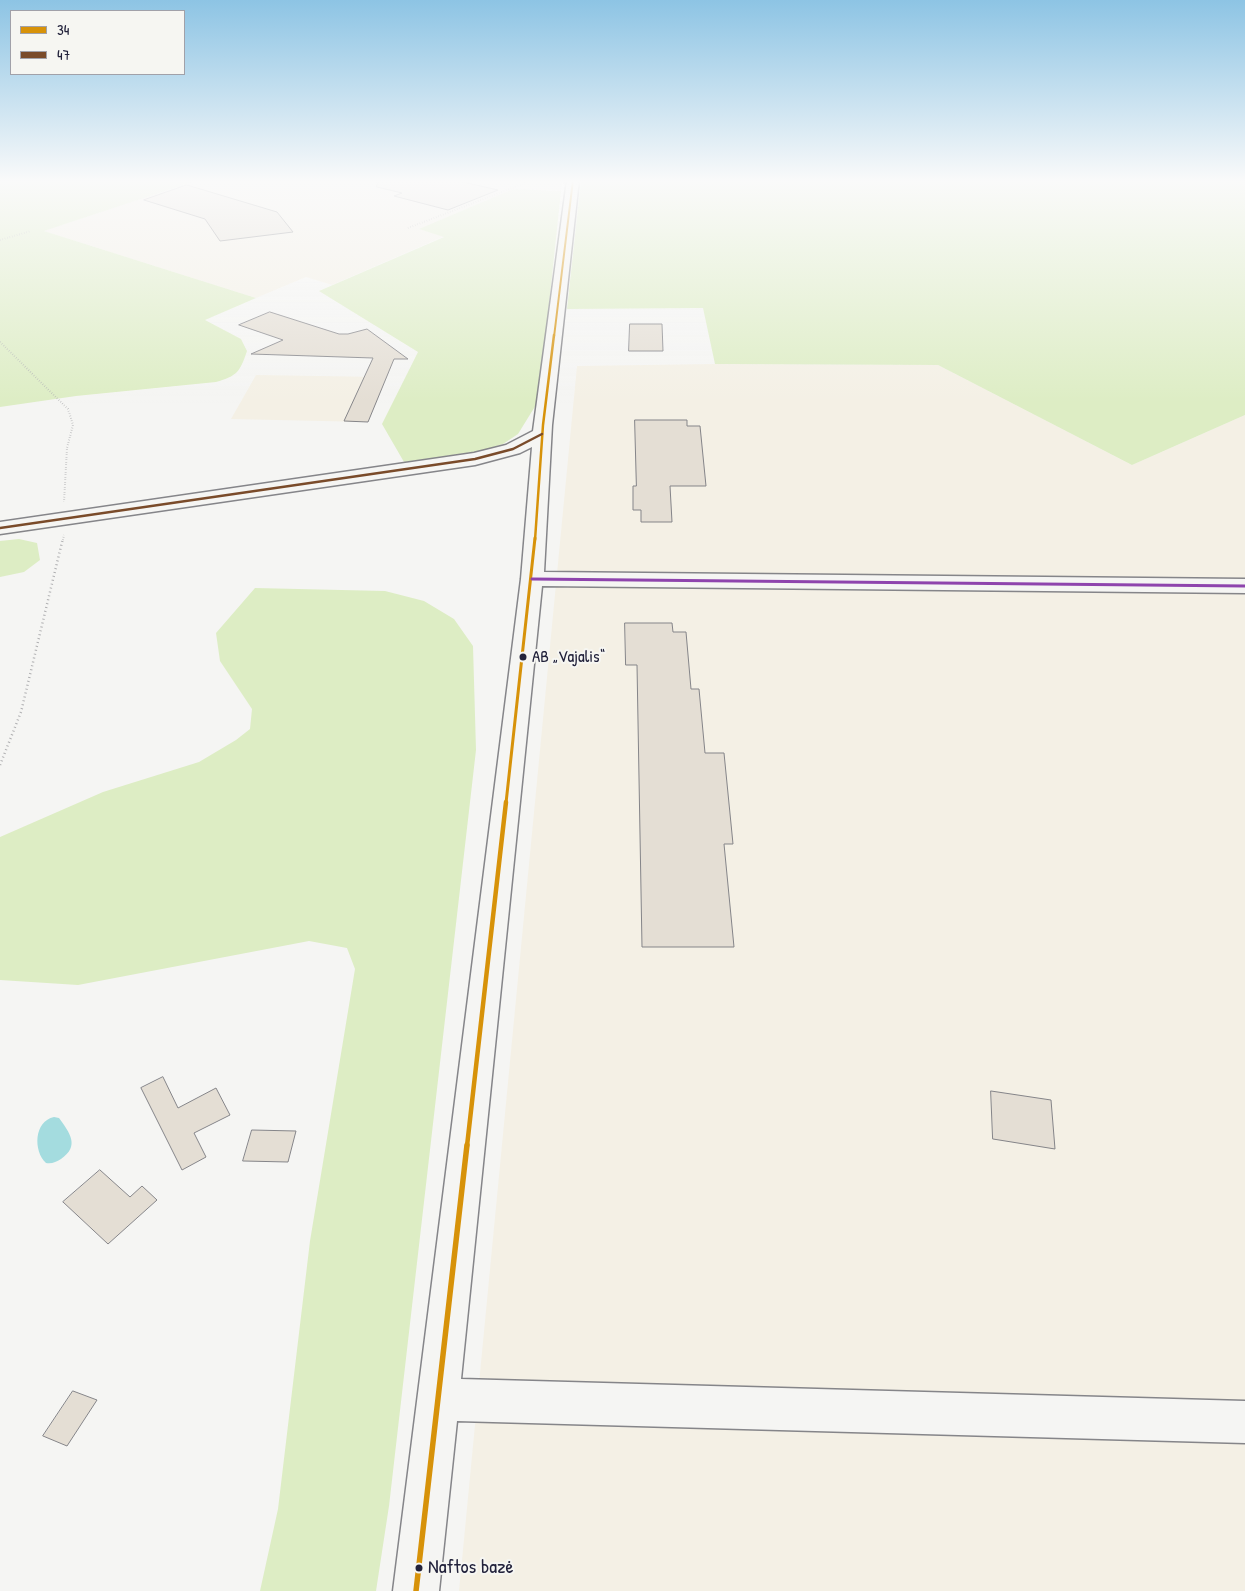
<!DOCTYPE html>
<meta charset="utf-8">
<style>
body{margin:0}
#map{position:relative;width:1245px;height:1591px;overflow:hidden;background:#f5f5f3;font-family:"Patrick Hand",sans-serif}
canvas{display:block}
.legend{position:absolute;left:10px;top:10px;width:175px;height:65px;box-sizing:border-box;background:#f6f6f2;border:1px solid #a1a1a9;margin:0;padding:6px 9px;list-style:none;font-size:15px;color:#22223b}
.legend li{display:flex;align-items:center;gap:10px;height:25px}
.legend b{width:25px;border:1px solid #a1a1a9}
</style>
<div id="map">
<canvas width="1245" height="1591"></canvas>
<ul class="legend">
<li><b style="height:6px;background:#d79209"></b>34</li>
<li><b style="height:6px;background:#7a4b2a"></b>47</li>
</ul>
</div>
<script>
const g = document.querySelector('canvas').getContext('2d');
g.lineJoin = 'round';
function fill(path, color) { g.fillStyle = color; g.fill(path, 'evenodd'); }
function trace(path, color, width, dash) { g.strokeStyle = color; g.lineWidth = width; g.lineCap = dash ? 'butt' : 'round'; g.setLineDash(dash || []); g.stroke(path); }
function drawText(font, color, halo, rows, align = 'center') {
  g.font = font + ' "Patrick Hand",sans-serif'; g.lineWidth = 4; g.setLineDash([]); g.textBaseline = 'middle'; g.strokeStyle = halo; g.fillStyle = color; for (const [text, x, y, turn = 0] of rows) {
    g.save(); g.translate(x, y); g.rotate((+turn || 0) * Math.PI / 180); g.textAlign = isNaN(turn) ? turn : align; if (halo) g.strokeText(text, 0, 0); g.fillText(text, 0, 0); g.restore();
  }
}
fill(new Path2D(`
 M198,180H563L561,191L513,189L420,229L445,236L332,285L306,277L256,298L43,231Z
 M715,364L938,365L1132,465L1245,415V1591H459L577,366Z
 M256,375L387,377L368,422L231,419Z`), '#f4f0e5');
fill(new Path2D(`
 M0,180H198L44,231L256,298L205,320L241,339L247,351C240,372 237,376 216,382L76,396L0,407Z
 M581,180H1245V415L1132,465L938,365L715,364L703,308L567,309Z
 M513,189L561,191L539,400L518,434L503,444L480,451L404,462L382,424L418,352L319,291L444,237L419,229Z
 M19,539L37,543L40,560L24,572L0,577V541Z
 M255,588L385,591L424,601L454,619L473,646L476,750L389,1506L376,1591H260L278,1509L310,1241L355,969L347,948L309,941L78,985L0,980V837L103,792L199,762L236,740L250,729L252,709L220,661L216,633Z`), '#ddedc4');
fill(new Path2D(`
 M54,1117L59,1118C70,1133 80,1146 61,1159C56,1162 52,1164 46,1163C33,1151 34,1121 54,1117Z`), '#a4dcdf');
const building = new Path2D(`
 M378,180H454L498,190L448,210L394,196L402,193L377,187Z
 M187,185L277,212L293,232L220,241L205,219L144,200Z
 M270,312L339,334H348L367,329L408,359H394L368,422L344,421L373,358L251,354L283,340L239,325Z
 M630,324H662L663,351H629Z
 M635,420H687V426H700L706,486H670L672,522H641V510H633V486H636Z
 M625,623H672L673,632H686L691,689H699L705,753H724L733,844H724L734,947H642L637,665H626Z
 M163,1077L178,1108L216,1088L230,1115L194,1133L206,1157L182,1170L141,1088Z
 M991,1091L1051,1100L1055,1149L993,1139Z
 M252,1130L296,1131L288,1162L243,1161Z
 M100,1170L130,1197L142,1186L157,1200L108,1244L63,1202Z
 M73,1391L97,1400L67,1446L43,1436Z`);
fill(building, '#e4ded4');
trace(building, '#858589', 1);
const minor = new Path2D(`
 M567,180H579L552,425L544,572L1245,579V593L542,586L461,1379L1245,1401V1443L457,1421L439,1591H393L521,579L532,447L520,453L475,465L0,534V522L474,453L506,445L533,431Z`);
trace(minor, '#858589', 3);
trace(new Path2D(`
 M408,228L533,180
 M0,240L31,231
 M0,342L68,409L73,425L67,448L64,502
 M63,540L64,535`), '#b0b0b2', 2, [0.5, 2]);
trace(new Path2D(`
 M0,765L21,712L63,538`), '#b0b0b2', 2.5, [1, 3]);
fill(minor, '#f5f5f3');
trace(new Path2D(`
 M554,337L573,180`), '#d79209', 2);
trace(new Path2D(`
 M535,540L543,425L554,335`), '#d79209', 2.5);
trace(new Path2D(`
 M506,803L535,538`), '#d79209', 3);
trace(new Path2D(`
 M467,1146L506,802`), '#d79209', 4.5);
trace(new Path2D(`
 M416,1591L467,1145`), '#d79209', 5.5);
trace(new Path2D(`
 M0,528L475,459L513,449L542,434`), '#7a4b2a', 2.5);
trace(new Path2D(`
 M532,579L1245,586`), '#8e44ad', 3);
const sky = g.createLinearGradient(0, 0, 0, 403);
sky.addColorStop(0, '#8dc4e4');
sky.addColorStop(0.45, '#fafafa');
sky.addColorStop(1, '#fafafa00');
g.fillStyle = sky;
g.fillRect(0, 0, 1245, 403);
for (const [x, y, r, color] of [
 [523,657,4.5,"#22223b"],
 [419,1568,4.5,"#22223b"]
]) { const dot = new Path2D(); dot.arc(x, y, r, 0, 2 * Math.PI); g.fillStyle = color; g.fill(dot); trace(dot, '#f6f6f2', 2); }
drawText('17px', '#22223b', '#f6f6f2', [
 ["AB „Vajalis“",532,657]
], 'left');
drawText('20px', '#22223b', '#f6f6f2', [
 ["Naftos bazė",428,1568]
], 'left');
</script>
